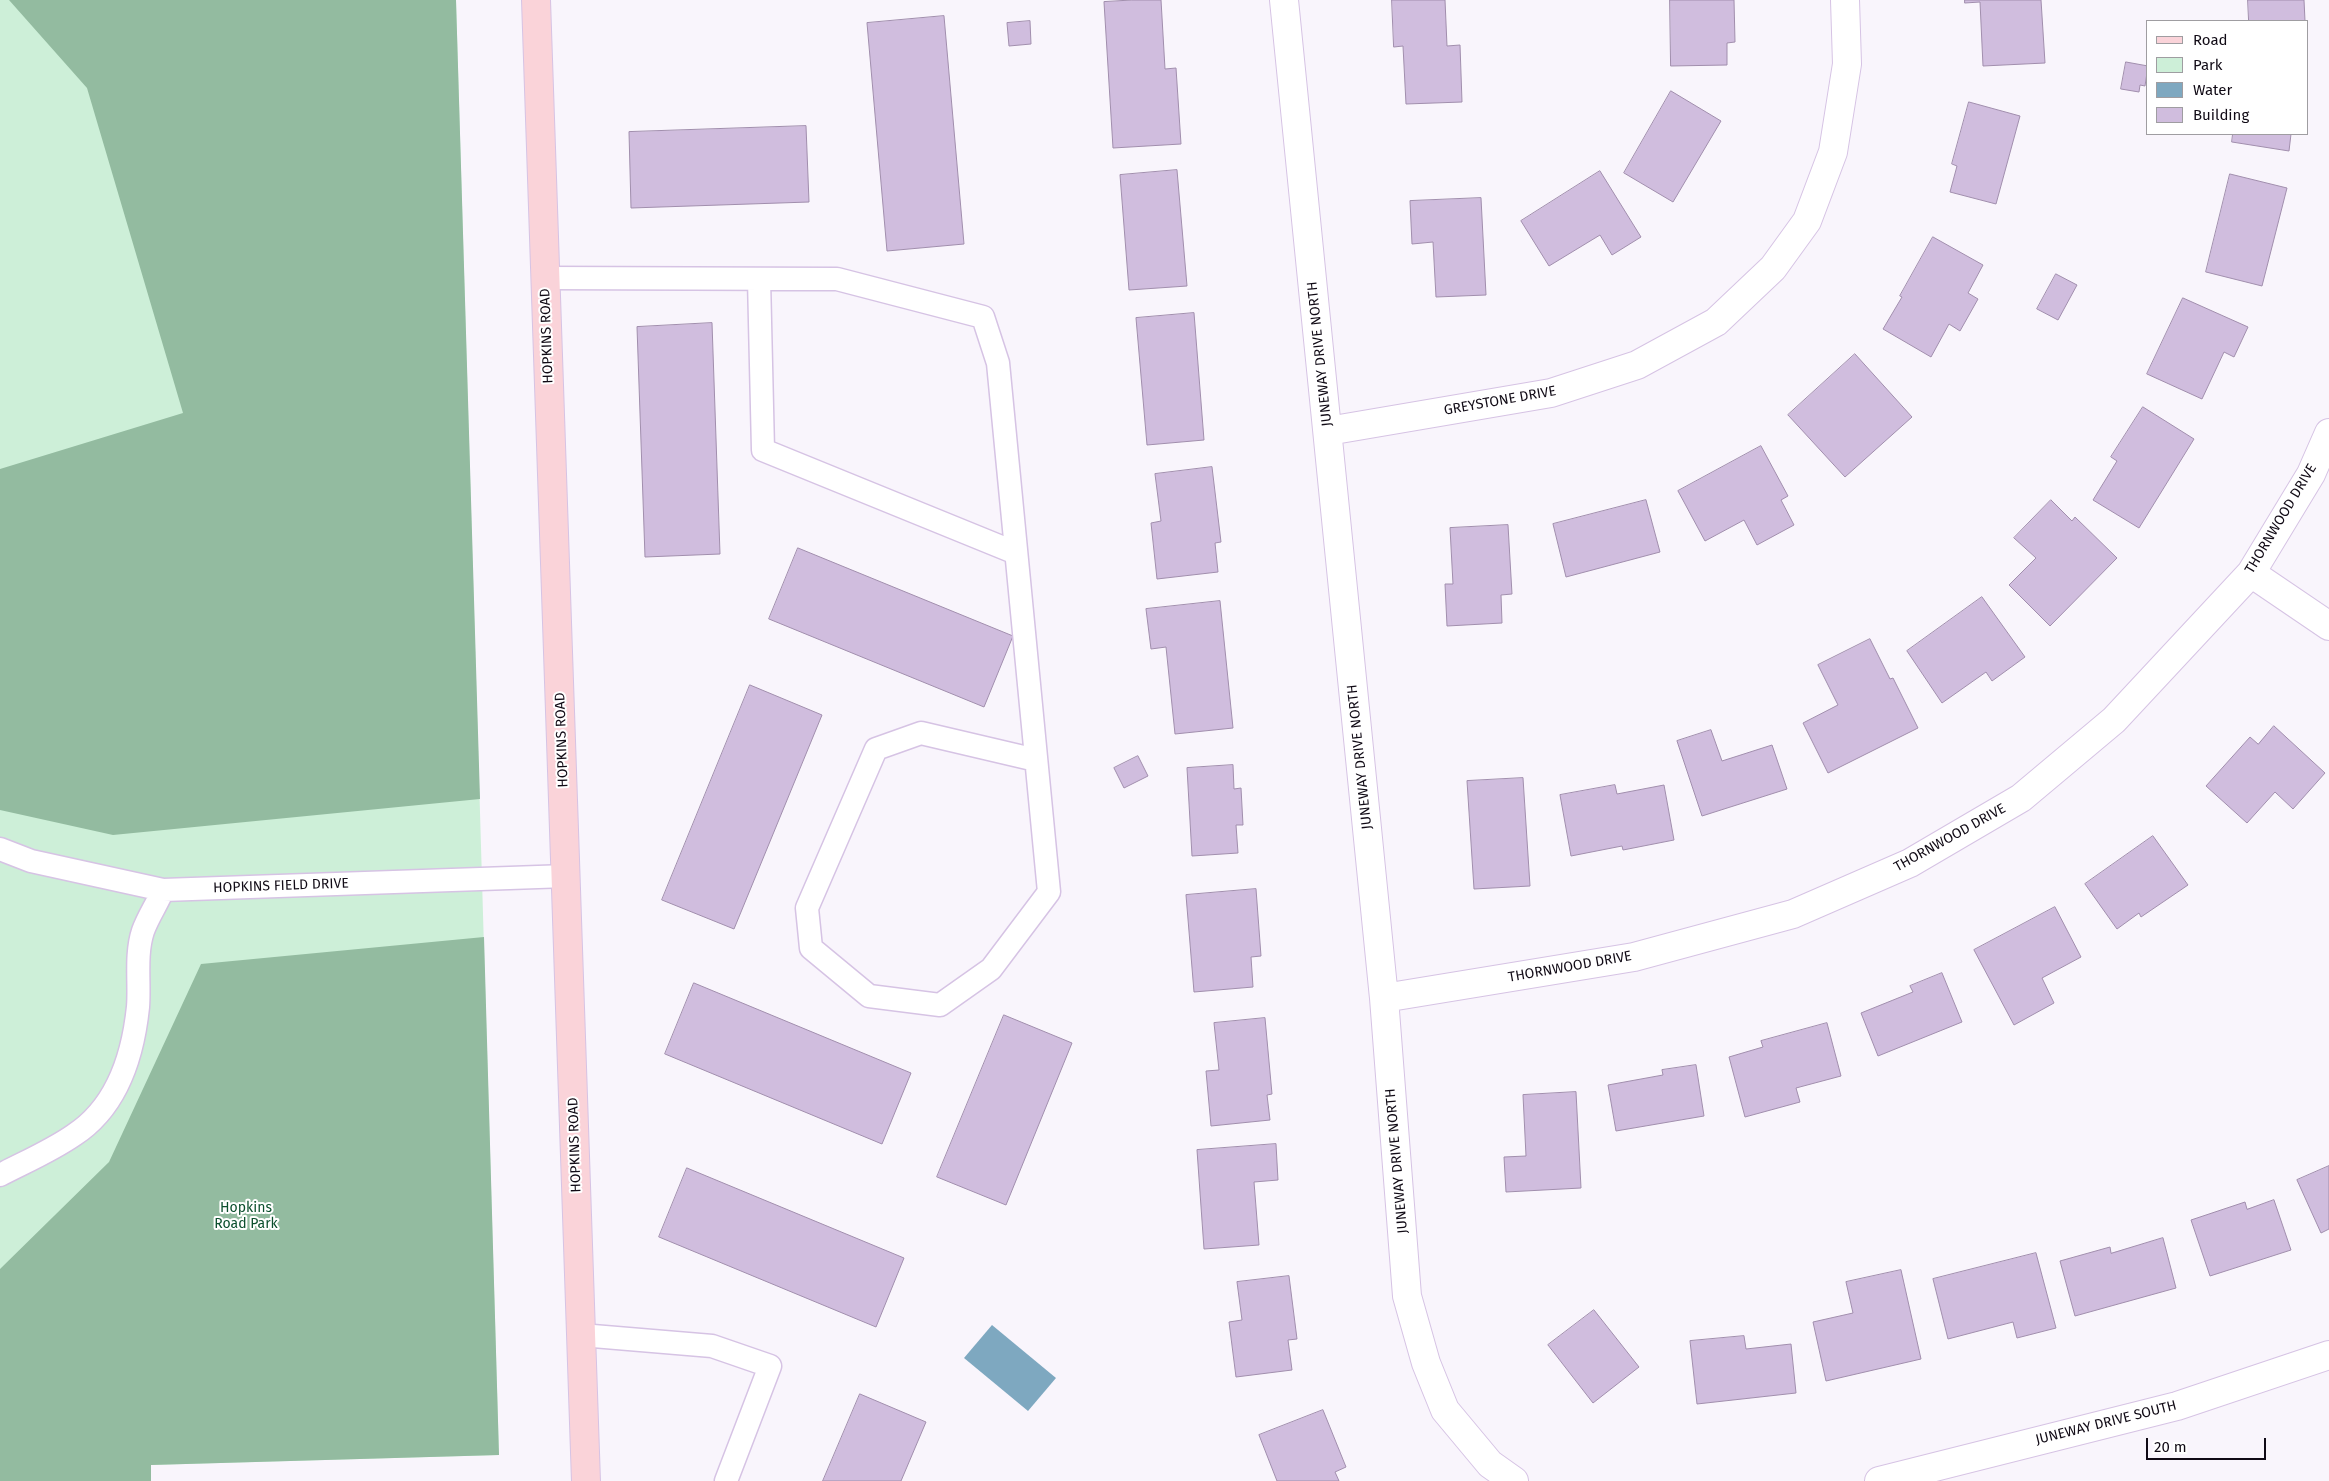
<!DOCTYPE html>
<style>
body{margin:0}
#map{position:relative;width:2329px;height:1481px;overflow:hidden;background:#f9f5fc;font-family:"Fira Sans",sans-serif}
canvas{display:block}
.legend{position:absolute;left:2146px;top:20px;width:162px;height:115px;box-sizing:border-box;background:#fff;border:1px solid #9f9da1;margin:0;padding:6px 9px;list-style:none;font-size:15px;color:#100a15}
.legend li{display:flex;align-items:center;gap:10px;height:25px}
.legend b{width:25px;border:1px solid #9f9da1}
.scale{position:absolute;left:2146px;top:1438px;width:120px;height:22px;box-sizing:border-box;border:2px solid #100a15;border-top:0;padding-left:6px;font-size:15px;line-height:18px;white-space:nowrap;color:#100a15;-webkit-text-stroke:4px #fff;paint-order:stroke}
</style>
<div id="map">
<canvas width="2329" height="1481"></canvas>
<ul class="legend">
<li><b style="height:6px;background:#fad3d9"></b>Road</li>
<li><b style="height:14px;background:#cdefd8"></b>Park</li>
<li><b style="height:14px;background:#7ea8c0"></b>Water</li>
<li><b style="height:14px;background:#d0bdde"></b>Building</li>
</ul>
<div class="scale">20 m</div>
</div>
<script>
const g = document.querySelector('canvas').getContext('2d');
g.lineJoin = 'round';
function fill(path, color) { g.fillStyle = color; g.fill(path, 'evenodd'); }
function trace(path, color, width, dash) { g.strokeStyle = color; g.lineWidth = width; g.lineCap = dash ? 'butt' : 'round'; g.setLineDash(dash || []); g.stroke(path); }
function drawText(font, color, halo, rows, align = 'center') {
  g.font = font + ' "Fira Sans",sans-serif'; g.lineWidth = 4; g.setLineDash([]); g.textBaseline = 'middle'; g.strokeStyle = halo; g.fillStyle = color; for (const [text, x, y, turn = 0] of rows) {
    g.save(); g.translate(x, y); g.rotate((+turn || 0) * Math.PI / 180); g.textAlign = isNaN(turn) ? turn : align; if (halo) g.strokeText(text, 0, 0); g.fillText(text, 0, 0); g.restore();
  }
}
fill(new Path2D(`
 M0,0H456L499,1455L151,1465V1481H0Z`), '#cdefd8');
fill(new Path2D(`
 M9,0H456L480,799L113,835L0,810V469L183,413L87,88Z
 M484,937L499,1455L151,1465V1481H0V1269L109,1162L201,964Z`), '#93bba0');
fill(new Path2D(`
 M992,1325L1056,1378L1028,1411L964,1358Z`), '#7ea8c0');
const building = new Path2D(`
 M1132,0H1161L1165,69L1176,68L1181,144L1113,148L1104,2Z
 M1392,0H1445L1447,46L1460,45L1462,102L1406,104L1403,46L1394,47Z
 M1670,0H1734L1735,42L1727,43V65L1671,66Z
 M1965,0H2041L2045,63L1983,66L1980,2L1965,3Z
 M2248,0H2304L2305,21H2249Z
 M944,16L964,244L887,251L867,23Z
 M1030,21L1031,44L1009,46L1007,23Z
 M2126,62L2148,66L2145,86L2140,85L2139,92L2121,89Z
 M1671,91L1721,121L1673,202L1624,173Z
 M1969,102L2020,116L1996,204L1950,192L1957,166L1952,164Z
 M806,126L809,202L631,208L629,132Z
 M2233,134H2291L2289,151L2232,142Z
 M1177,170L1187,286L1129,290L1120,175Z
 M1600,171L1641,237L1612,255L1600,235L1549,266L1521,221Z
 M2230,174L2287,188L2262,286L2206,272Z
 M1481,198L1486,295L1436,297L1433,242L1412,244L1410,201Z
 M1933,237L1983,265L1968,293L1978,299L1960,331L1949,324L1931,357L1883,329L1902,297L1900,296Z
 M2056,274L2077,285L2058,320L2037,309Z
 M2183,298L2248,327L2234,357L2224,352L2202,399L2147,374Z
 M1194,313L1204,440L1147,445L1136,318Z
 M712,323L720,554L645,557L637,327Z
 M1855,354L1912,417L1845,477L1788,415Z
 M2143,407L2194,439L2139,528L2093,500L2117,461L2111,457Z
 M1761,446L1788,496L1781,500L1794,525L1757,545L1744,520L1705,541L1678,491Z
 M1212,467L1221,542L1215,543L1218,572L1157,579L1151,523L1161,521L1155,474Z
 M1646,500L1660,552L1566,577L1553,524Z
 M2051,500L2072,521L2075,517L2117,558L2050,626L2009,585L2036,558L2014,538Z
 M1508,525L1512,594L1501,595L1502,623L1447,626L1445,584H1453L1450,528Z
 M798,548L1013,636L984,707L769,619Z
 M1982,597L2025,657L1992,681L1986,672L1942,703L1907,651Z
 M1220,601L1233,728L1175,734L1166,647L1151,649L1146,609Z
 M1870,639L1890,679L1893,678L1918,728L1828,773L1803,723L1838,705L1818,665Z
 M750,685L822,715L734,929L662,900Z
 M2274,726L2325,773L2293,809L2275,792L2247,823L2206,786L2250,737L2258,744Z
 M1711,730L1722,761L1772,745L1787,789L1702,816L1677,741Z
 M1138,756L1148,776L1124,788L1114,768Z
 M1233,765L1234,789L1241,788L1243,825H1236L1238,853L1192,856L1187,768Z
 M1523,778L1530,886L1474,889L1467,781Z
 M1615,785L1617,794L1664,785L1674,840L1623,850L1622,846L1571,856L1560,795Z
 M2153,836L2188,885L2141,917L2139,913L2117,929L2085,884Z
 M1256,889L1261,956L1251,957L1253,987L1194,992L1186,895Z
 M2055,907L2081,957L2042,978L2054,1003L2014,1025L1974,950Z
 M1942,973L1962,1022L1878,1056L1861,1013L1913,992L1910,986Z
 M694,983L911,1073L882,1144L665,1054Z
 M1004,1015L1072,1043L1006,1205L937,1177Z
 M1265,1018L1272,1094L1267,1095L1270,1120L1211,1126L1206,1071L1219,1070L1214,1023Z
 M1827,1023L1841,1076L1796,1088L1800,1102L1745,1117L1729,1057L1763,1047L1761,1041Z
 M1696,1065L1704,1116L1616,1131L1608,1085L1663,1075L1662,1070Z
 M1576,1092L1581,1188L1506,1192L1504,1157L1526,1156L1523,1095Z
 M1276,1144L1278,1180L1254,1182L1259,1245L1204,1249L1197,1150Z
 M2329,1166V1229L2321,1233L2297,1180Z
 M687,1168L904,1258L876,1327L659,1237Z
 M2274,1200L2291,1250L2210,1276L2191,1220L2245,1202L2247,1209Z
 M2163,1238L2176,1288L2075,1316L2060,1261L2110,1247L2111,1253Z
 M2036,1253L2056,1328L2017,1338L2013,1322L1948,1339L1933,1279Z
 M1901,1270L1921,1359L1826,1381L1813,1322L1853,1313L1846,1282Z
 M1289,1276L1297,1339L1288,1340L1292,1370L1236,1377L1229,1322L1242,1320L1237,1282Z
 M1594,1310L1639,1367L1593,1403L1548,1345Z
 M1744,1336L1746,1349L1791,1344L1796,1393L1697,1404L1690,1341Z
 M860,1394L926,1422L901,1481H823Z
 M1323,1410L1346,1467L1335,1472L1339,1481H1277L1259,1435Z`);
fill(building, '#d0bdde');
trace(building, '#a18ead', 1);
const lane = new Path2D(`
 M545,278L837,279L983,317L998,363L1049,892L991,969L940,1005L869,996L811,948L807,908L876,749L921,733L1036,760
 M759,279L763,450L1016,553
 M0,849L31,861L163,890L567,876
 M0,1175C25,1162 51,1151 74,1135C117,1107 133,1055 138,1007C140,983 135,955 143,931C148,917 157,904 163,890
 M581,1335L712,1346L770,1366L726,1481`);
const street = new Path2D(`
 M1284,0L1384,998L1407,1296L1426,1363L1445,1410L1490,1464L1514,1481
 M1328,431L1551,393L1637,365L1716,322L1773,268L1807,221L1833,152L1847,64L1845,0
 M2251,573L2329,626
 M1384,998L1634,957L1793,914L1910,863L2021,798L2114,720L2251,573L2311,474L2329,433
 M1879,1481L2177,1406L2329,1355`);
const secondary = new Path2D(`
 M536,0L586,1481`);
trace(lane, '#d6c3e4', 25);
trace(street, '#d6c3e4', 30);
trace(secondary, '#d6c3e4', 30);
trace(lane, '#fff', 22);
trace(street, '#fff', 28);
trace(secondary, '#fad3d9', 28);
drawText('14px', '#100a15', '#fff', [
 ["HOPKINS ROAD",547,336,-92],
 ["JUNEWAY DRIVE NORTH",1320,354,-96],
 ["GREYSTONE DRIVE",1500,401,-10],
 ["THORNWOOD DRIVE",2281,519,-59],
 ["HOPKINS ROAD",562,740,-92],
 ["JUNEWAY DRIVE NORTH",1360,757,-96],
 ["THORNWOOD DRIVE",1950,838,-29],
 ["HOPKINS FIELD DRIVE",281,886,-2],
 ["THORNWOOD DRIVE",1570,967,-10],
 ["HOPKINS ROAD",575,1145,-92],
 ["JUNEWAY DRIVE NORTH",1397,1161,-95],
 ["JUNEWAY DRIVE SOUTH",2106,1423,-14]
]);
drawText('14px', '#0b4f2d', '#fff', [
 ["Hopkins",246,1208],
 ["Road Park",246,1224]
]);
</script>
